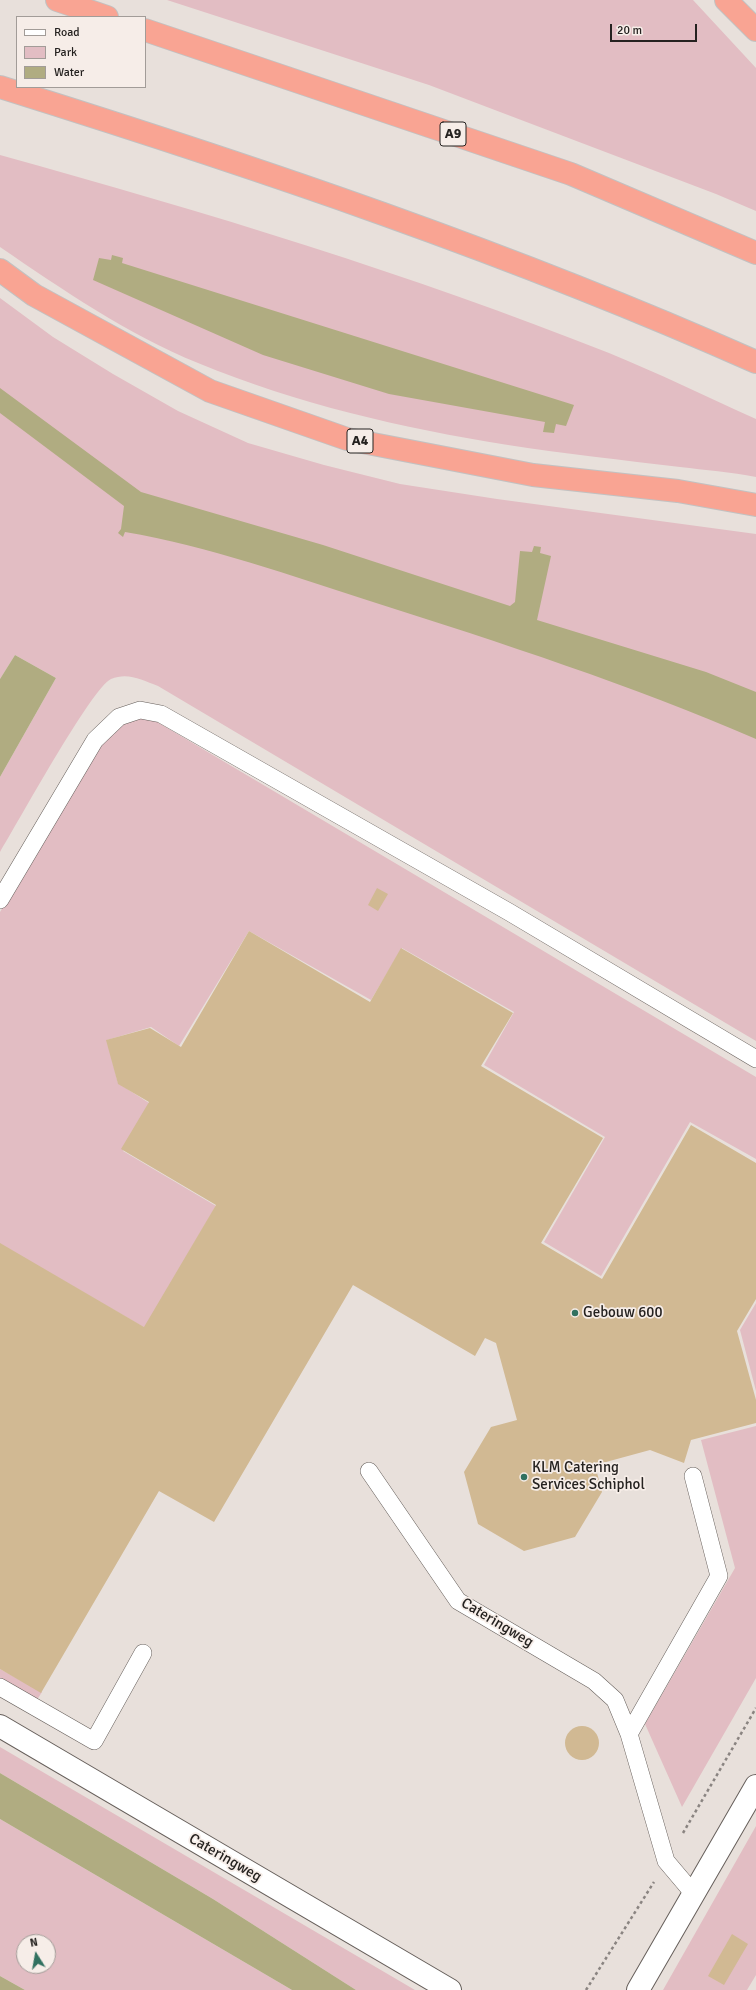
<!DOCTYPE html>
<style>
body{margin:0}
#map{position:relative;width:756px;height:1990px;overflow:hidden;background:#e8e0db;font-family:Signika,sans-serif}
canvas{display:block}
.legend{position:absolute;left:16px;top:16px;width:130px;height:72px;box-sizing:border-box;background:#f6ede8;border:1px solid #a29c98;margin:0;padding:5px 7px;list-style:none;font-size:12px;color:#252220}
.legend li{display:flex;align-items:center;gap:8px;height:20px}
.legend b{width:20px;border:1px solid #a29c98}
.north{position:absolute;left:16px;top:1934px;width:40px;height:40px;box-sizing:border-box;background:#f6ede8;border:1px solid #a29c98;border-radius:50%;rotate:349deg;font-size:11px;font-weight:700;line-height:16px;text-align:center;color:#252220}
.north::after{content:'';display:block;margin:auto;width:14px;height:18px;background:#317160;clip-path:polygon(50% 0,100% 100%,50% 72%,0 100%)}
.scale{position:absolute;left:610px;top:24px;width:87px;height:18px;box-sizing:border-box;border:2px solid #252220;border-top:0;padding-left:5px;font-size:12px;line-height:14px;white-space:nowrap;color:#252220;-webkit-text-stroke:3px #f6ede8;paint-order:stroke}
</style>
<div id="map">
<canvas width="756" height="1990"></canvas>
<ul class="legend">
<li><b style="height:5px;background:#fff"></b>Road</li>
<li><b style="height:11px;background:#e2bdc3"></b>Park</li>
<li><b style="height:11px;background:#b0ac81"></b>Water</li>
</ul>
<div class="north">N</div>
<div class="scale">20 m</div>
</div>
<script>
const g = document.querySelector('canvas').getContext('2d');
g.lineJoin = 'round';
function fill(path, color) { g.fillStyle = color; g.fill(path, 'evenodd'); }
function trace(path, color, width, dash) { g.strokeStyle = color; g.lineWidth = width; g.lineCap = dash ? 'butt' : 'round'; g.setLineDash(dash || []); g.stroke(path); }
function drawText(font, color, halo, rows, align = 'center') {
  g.font = font + ' Signika,sans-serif'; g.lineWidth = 3.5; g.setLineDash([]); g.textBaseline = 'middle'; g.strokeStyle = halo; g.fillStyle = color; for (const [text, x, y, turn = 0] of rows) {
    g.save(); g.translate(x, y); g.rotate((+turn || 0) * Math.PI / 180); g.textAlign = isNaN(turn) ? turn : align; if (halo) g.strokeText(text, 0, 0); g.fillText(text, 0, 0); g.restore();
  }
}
fill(new Path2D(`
 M167,0H693L756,68V211L716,194L429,85Z
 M0,155C206,212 410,274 609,353C658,373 707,397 756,419V477C731,472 705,470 680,467C623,460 565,454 508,445C402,428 297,404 198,363C127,334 63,290 0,247Z
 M0,298L53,337L113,374L178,411L248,443L324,465L400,484L497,499L756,534V1041L158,686C142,680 128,672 111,679C92,687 16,826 0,852V777L56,678L15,655L0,679Z
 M142,713L756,1077V1159L690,1122L601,1276L544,1242L605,1137L484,1065L514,1012L402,948L371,1000L249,931L179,1046L151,1027L107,1040L118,1083L149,1103L123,1151L216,1206L145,1328L0,1244V912L113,723Z
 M756,1303V1391L740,1330Z
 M756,1426V1678L682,1807L645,1724L735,1568L701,1440Z
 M0,1669L42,1692L30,1711L0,1694Z
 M0,1747L415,1990H356L213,1899L0,1773Z
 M0,1819L292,1990H25L0,1976ZM24,1942H48V1966H24Z
 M756,1826V1975L747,1990H663Z`), '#e2bdc3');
fill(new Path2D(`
 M112,255L123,258L122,263L574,405L566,426L556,424L554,433L543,432L545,422L389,394L263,355L93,280L99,258L111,260Z
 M0,388L141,492L323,545L510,606L515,602L520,551L532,552L534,546L541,547L540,553L551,556L537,620L706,672L756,692V739C631,685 502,643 373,602C291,576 209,546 125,532L123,537L118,533L121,529L124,506L0,413Z
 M15,655L56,678L0,777V679Z
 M0,1773L213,1899L356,1990H292L0,1819Z
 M0,1976L25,1990H0Z`), '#b0ac81');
fill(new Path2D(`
 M377,888L388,894L378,911L368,905Z
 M249,931L370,1002L401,948L513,1013L481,1066L603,1138L541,1243L602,1279L691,1125L756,1163V1299L737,1331L756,1400V1423L691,1440L684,1463L650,1450L595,1465L602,1492L575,1537L524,1551L478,1524L464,1472L491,1427L517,1420L496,1343L485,1338L475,1356L353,1285L214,1522L159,1491L41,1693L0,1669V1243L144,1327L216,1205L121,1149L149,1102L118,1084L106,1040L150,1028L181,1047Z
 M565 1743a17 17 0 1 1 34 0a17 17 0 1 1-34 0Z
 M732,1934L748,1944L724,1985L708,1976Z`), '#d1b993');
const service = new Path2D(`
 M0,900L95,740L119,717L140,710L161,714L509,912L756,1059
 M369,1471L458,1601L594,1681L615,1700L629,1734L666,1861L693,1893
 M0,1687L94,1741L143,1653
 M629,1734L719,1576L693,1476`);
const minor = new Path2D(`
 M0,1726L450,1990
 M638,1990L756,1786`);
const motorway = new Path2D(`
 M57,0L107,17
 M726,0L756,30
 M145,30L571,174L756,253
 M0,87C256,167 511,253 756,362
 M0,270L34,295L210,391L347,439L533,475L678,491L756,505`);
trace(service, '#665f5b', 18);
trace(minor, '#665f5b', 24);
trace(motorway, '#c2c1c1', 24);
trace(new Path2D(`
 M683,1833L756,1708
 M586,1990L654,1882`), '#8a8481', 2.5, [3, 3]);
trace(service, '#fff', 17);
trace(minor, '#fff', 22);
trace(motorway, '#f9a493', 22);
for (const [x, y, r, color] of [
 [575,1313,4,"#317160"],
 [524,1477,4,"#317160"]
]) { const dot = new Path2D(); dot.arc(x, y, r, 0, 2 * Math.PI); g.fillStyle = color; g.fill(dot); trace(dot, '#f6ede8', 1.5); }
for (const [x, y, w] of [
 [453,134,26],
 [360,441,26]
]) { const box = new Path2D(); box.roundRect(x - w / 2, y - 12, w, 24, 3); g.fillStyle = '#f6ede8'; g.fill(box); trace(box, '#252220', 1); }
drawText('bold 14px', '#252220', null, [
 ["A9",453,134],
 ["A4",360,441]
]);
drawText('15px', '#252220', '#f6ede8', [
 ["Gebouw 600",583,1313],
 ["KLM Catering",532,1468],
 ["Services Schiphol",532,1485]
], 'left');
drawText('15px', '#252220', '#f6ede8', [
 ["Cateringweg",497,1623,31],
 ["Cateringweg",225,1858,30]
]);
</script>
